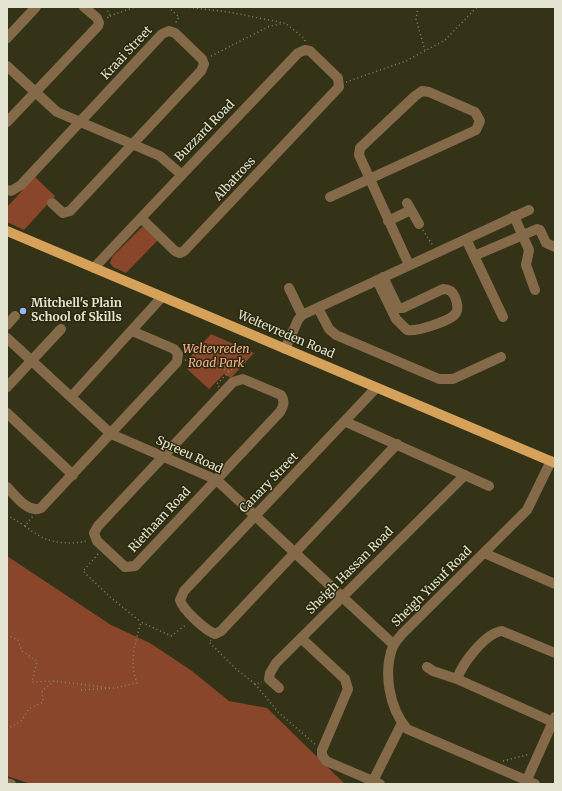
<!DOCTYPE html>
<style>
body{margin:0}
#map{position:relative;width:562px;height:791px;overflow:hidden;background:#343317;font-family:Merriweather,serif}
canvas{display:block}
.frame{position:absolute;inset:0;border:8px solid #e4e4d3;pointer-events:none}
</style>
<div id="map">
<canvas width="562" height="791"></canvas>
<div class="frame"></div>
</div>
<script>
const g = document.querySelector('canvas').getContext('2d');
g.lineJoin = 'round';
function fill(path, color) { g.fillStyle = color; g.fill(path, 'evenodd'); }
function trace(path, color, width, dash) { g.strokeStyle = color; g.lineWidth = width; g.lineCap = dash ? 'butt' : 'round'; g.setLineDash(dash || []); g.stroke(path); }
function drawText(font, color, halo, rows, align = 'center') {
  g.font = font + ' Merriweather,serif'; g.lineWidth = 3; g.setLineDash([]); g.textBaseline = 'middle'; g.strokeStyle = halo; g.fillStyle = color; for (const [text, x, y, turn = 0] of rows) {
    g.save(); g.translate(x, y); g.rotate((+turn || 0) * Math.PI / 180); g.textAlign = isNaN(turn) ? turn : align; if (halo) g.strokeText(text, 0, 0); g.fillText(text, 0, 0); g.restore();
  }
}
fill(new Path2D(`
 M35,177L55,196L24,230L7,222V207Z
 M142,227L145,228L158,240L126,273L113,267L110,263L112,257Z
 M211,334L254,353L231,378L224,374L209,389L187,369L194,360L190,357Z
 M7,556L111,625L150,643L192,671L229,701L267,708L345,784H31L7,776Z`), '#89462a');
trace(new Path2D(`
 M106,7L110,16L107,18
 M168,7L179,17L175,24
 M185,7L229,12L284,23
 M418,7L416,19L425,50
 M110,16L135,7
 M211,56L270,26L285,23L305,39V43
 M346,82L406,61L445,40L477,7
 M423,230L433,246
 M185,360L230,371L235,367L248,343
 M219,387L217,384L230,371
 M7,515L25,526L33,516
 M25,526C42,539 51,543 72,543C78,542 83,543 88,540
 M98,554L83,571L110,597L141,622
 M7,635L18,640L22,651L37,661L32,682L53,681
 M211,640L209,642L235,668L255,684L262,682
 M255,684L279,713L316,745
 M81,690L114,688L137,683C129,661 135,644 141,622L171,636L187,624
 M7,729L21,721L29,709L43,702L42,691L54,681L110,688
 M503,761L530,754`), '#84846d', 1.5, [1, 3]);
trace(new Path2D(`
 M7,38L36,7
 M7,66L57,112L160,156L182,175
 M7,122L98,26L99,23L97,18L84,7
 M7,190L11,191L21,185L162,34L169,31L175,33L202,59L204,64L201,71L70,211L63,213L52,203
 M330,197L476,130L480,121L475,112L429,92L422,91L415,96L360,148L359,155L409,265
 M407,203L419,224
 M514,216L529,250L526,265L535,290
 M388,221L411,210
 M466,239L503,317
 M474,256L537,229L540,230L546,243L555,247
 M94,268C161,196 230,125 298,53L305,50L310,51L338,78L339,87L184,251L180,253L175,251L141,218
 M377,280L396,319L407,330C416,332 451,321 456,313C459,308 457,302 455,297C453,292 450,289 443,289L403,308H398L383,277
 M289,288L302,315
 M318,308L329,329L336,335L439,379H453L501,357
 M7,325L15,316
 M7,338L111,434L210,477L221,484L394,645
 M285,349L298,320L302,315L529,210
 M243,379L281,395C285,401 284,405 280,412L135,566L125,567L97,541L94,533L98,526L233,382Z
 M7,387L61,329
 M376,388L184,591L180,600C183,610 205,630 215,634L221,631L397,444
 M71,397L162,297
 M7,413L73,475
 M346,422L489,486
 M7,487C15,495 28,514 41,508L177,362L178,354L174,349L132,331
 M484,553L555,584
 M301,638L345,679L348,689L322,750V755L326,761L380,784
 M427,667L433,671L457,679L553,722
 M457,679C462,664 485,633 502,631L555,653
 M279,688L269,679L270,673L276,663L465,475
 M373,781L402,723
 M7,783L11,784
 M525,784L555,717
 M535,784L407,729C389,708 383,672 393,646C395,642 399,638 402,634L527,510L551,461`), '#846a49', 10);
trace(new Path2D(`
 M7,231L555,463`), '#d6a259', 10);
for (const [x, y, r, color] of [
 [23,311,4,"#92b7fd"]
]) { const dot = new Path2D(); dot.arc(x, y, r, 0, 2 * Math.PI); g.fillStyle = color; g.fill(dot); trace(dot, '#2a280c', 1.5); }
drawText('12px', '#e4e4d3', '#2a280c', [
 ["Kraai Street",127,53,-47],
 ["Buzzard Road",205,131,-46],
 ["Albatross",235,179,-47],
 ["Weltevreden Road",286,335,23],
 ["Spreeu Road",189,455,25],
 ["Canary Street",269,483,-46],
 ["Riethaan Road",160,520,-47],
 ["Sheigh Hassan Road",350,571,-45],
 ["Sheigh Yusuf Road",432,587,-45]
]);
drawText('bold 12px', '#e4e4d3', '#2a280c', [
 ["Mitchell's Plain",31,304],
 ["School of Skills",31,318]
], 'left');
drawText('italic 12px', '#fbb194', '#2a280c', [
 ["Weltevreden",216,350],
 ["Road Park",216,364]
]);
</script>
